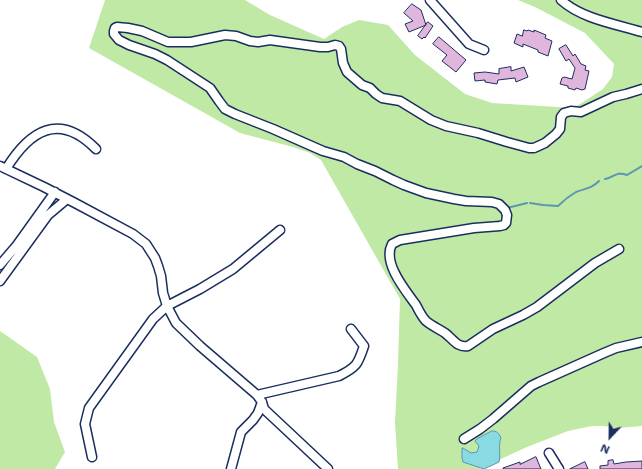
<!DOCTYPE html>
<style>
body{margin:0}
#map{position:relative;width:642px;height:469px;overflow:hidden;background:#fff;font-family:"Shantell Sans",sans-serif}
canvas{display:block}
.north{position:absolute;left:590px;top:417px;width:40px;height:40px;-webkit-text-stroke:3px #fff;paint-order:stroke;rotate:202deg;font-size:11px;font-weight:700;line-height:16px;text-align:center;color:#1b2f5e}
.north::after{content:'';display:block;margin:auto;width:14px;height:18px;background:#1b2f5e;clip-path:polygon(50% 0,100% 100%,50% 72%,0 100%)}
</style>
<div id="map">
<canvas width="642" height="469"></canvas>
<div class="north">N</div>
</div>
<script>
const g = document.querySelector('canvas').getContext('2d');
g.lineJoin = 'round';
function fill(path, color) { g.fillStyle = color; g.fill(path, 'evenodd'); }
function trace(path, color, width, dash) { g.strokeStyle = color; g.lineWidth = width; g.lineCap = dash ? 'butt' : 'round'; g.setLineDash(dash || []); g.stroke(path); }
fill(new Path2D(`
 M105,0H245L270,15L324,39L342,27L359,20L388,25L415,55L465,94L492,103L574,108L603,89L612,77L614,64L585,33L535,7L518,0H642V426L618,428L604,426H592L568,431L527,447L479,469H398L395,423L398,364L400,299L321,160L310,153L293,147L240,133L89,48Z
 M0,331L37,357L50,389L54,422L65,452L55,469H0Z`), '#bfe9a5');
const water = new Path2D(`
 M492,431C497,431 499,433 501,438C498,445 501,454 499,462L484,469L463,462L462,458V448H463L471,453L477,452L479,446L475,441L477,439Z`);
fill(water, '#89dae3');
trace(water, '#5d96ae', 1);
trace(new Path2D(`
 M605,179C616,177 615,171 627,175L642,166
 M530,203L543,205L558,206C563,201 569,196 576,192C586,188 591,189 599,181
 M507,208L527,203`), '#5d96ae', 2);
const building = new Path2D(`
 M412,4L421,10L426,25L409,32L405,24L413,21L404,13Z
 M428,22L433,26L425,38L424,37L422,39L418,36Z
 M524,30L527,31L528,30L534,32V30L546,35L545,38L552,41L548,56L538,52V50L523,44V47L514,43L517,34L522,36Z
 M439,37L466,60L456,72L442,61L447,55L433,44Z
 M566,45L573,56L575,54L581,64L586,66L585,70L589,71L585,89L582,90L576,88L575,90L568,88V86L560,84L562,78L564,77L572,79L575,68L569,59L566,61L559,49Z
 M511,67V71L524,67L528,77L516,82L515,78L498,80L497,84L485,82V80L475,81L474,73L485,72L499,74V69Z
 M536,457L541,469H503V468L520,462V464Z
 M613,460L614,464L626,462L642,461V469H600V466L608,465V461Z
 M585,462L588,469H570Z`);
fill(building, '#e1b6dc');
trace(building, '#1b2f5e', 1);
const minor = new Path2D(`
 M430,0L469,44L484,50
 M561,0C582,19 616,24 642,32
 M0,166L44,187L75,203L133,234L146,244L155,258L158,266L161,276L163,293L167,306L176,323L200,346L257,395L262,402L264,409L328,469
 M6,169C30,130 59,112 96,149
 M619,249L595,263L537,307L523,315L493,329L468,346C457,348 453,339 445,333C439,329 432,326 426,321C422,317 419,311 416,305C406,291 382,263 392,244L400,240L474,228L500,226L504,225L506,223L507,215L505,210L499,204L492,202L466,201L454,199L426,193L404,185L393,180L375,171L357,164L344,157L323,151L273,129L235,114L225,109L219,101L210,88L167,60L155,54L129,45L119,40L114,34V31L115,28L117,27L128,28L142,31L168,42H191L225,35L236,36L250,41L258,42L270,40L320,47H328L335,45L339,46L341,49L343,63L347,72L362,85L370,88L376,94L382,98L400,101L431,120L446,126L478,133L507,142L529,148H534L545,143L556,134L560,129L561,117L564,113L571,111L581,112L613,97L626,94L642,89
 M0,265L17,245L55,192
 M0,281L48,215L67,199
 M257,395L339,376C357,367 358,364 364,346L351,329
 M464,439L480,429L493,419L531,386L539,382L604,353L616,348L642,342
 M549,453L559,469
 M92,457L85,424L89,408L153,319L167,306L200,289L233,269L280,230
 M231,469L241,432L253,420L258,413L262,402`);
trace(minor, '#1b2f5e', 11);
trace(minor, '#fff', 8);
</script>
